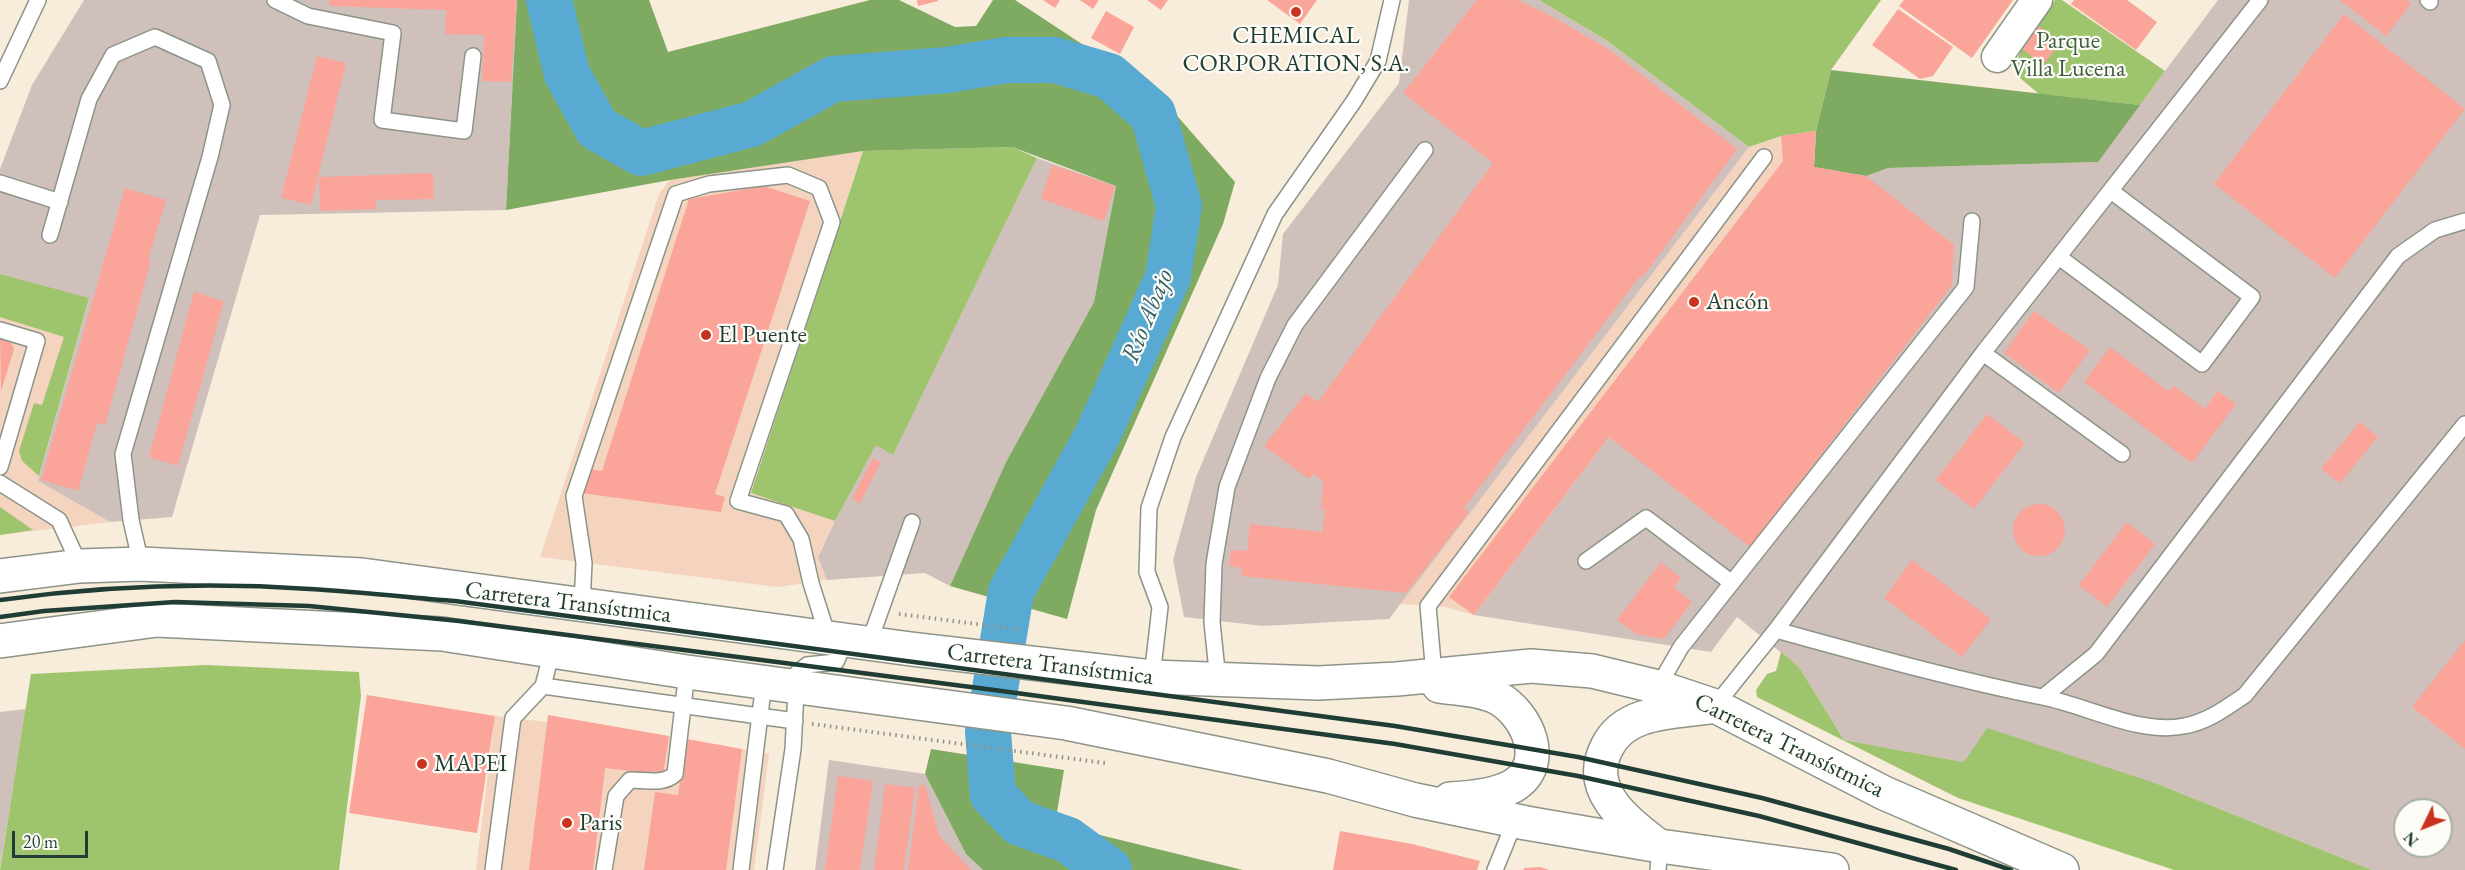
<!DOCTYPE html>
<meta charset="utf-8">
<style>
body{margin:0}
#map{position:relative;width:2465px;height:870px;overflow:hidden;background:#f8ecdb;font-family:"EB Garamond",serif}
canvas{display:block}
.north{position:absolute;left:2393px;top:798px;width:60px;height:60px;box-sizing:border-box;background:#fdfcf7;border:2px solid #a4b0a9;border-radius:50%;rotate:227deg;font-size:16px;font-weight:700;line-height:24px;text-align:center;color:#1f3d34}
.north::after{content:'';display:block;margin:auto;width:21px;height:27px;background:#c8321e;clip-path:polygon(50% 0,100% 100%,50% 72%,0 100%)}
.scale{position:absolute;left:12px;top:831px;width:76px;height:27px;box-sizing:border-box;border:3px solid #1f3d34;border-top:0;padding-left:8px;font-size:18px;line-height:21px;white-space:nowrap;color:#1f3d34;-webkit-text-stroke:4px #fdfcf7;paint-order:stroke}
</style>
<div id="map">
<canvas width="2465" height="870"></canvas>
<div class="north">N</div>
<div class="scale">20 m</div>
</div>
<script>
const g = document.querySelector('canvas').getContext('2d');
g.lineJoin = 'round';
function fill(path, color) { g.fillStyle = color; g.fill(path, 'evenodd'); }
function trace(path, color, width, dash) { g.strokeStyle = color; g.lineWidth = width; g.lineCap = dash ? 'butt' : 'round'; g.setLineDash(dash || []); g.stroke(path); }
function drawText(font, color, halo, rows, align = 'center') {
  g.font = font + ' "EB Garamond",serif'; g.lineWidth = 4.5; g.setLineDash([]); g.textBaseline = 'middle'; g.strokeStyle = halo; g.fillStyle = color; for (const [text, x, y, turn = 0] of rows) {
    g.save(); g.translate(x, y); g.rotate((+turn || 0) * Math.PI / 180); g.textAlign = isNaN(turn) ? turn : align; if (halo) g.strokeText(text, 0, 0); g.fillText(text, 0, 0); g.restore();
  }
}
fill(new Path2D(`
 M1816,131L1814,167L1474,615L1445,607L1400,604L1749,147L1781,136Z
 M863,151L751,492L835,521L818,556L827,580L777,587L540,557L659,194L670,180Z
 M0,274L89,298L38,481L110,522L0,535Z
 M495,716L669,736L769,754L754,870H476Z`), '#f4d4bf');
fill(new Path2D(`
 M84,0H517L506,210L260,215L172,517L110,522L38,481L89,299L0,274V169L32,85Z
 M1409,0H1539L1606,40L1749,147L1389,619L1263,626L1184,617L1173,560L1196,477L1278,285L1283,234L1399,83Z
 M2218,0H2465V870H2372L2155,783L1964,762L1844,740L1799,667L1737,617L1711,652L1474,615L1814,167L1866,176L1888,168L2097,162ZM2405,810H2441V846H2405Z
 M1037,158L1116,186L1094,302L1006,462L950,586L925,573L827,580L818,557L835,521L876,444L893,454Z
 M26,709L0,868V712Z
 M829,760L925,774L966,854L983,870H815Z`), '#d0c0bb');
fill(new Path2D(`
 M1539,0H1881L1831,70L1816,131L1781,136L1749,147L1606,40Z
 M2055,0H2062L2165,71L2140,105L2039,94L2014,73L2021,48Z
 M1012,147L1037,158L893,455L876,445L835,521L751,493L863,151Z
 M0,274L89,298L39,476L22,461L19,451L34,403L42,405L64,337L0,317Z
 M0,507L33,530L0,535Z
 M1781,652L1799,667L1844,740L1964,762L1987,728L2155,783L2372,870H2174L1958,798L1757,697L1756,690L1767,674L1776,671Z
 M206,665L359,672L361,696L339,870H0L31,674Z`), '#9fc46e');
fill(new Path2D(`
 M517,0H649L668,52L870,0H899L955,27L976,26L993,0H1015L1158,94L1235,182L1223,224L1096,510L1067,619L950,586L1006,462L1094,302L1116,186L1012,147L863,151L670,180L506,210Z
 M1831,70L2140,105L2098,162L1888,168L1866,176L1814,167L1816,131Z
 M931,749L1064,770L1055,824L1243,870H983L966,854L925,774Z`), '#7faa61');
trace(new Path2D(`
 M549,0L567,74L597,128L641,153L752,124L833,79L948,70L1006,60H1055L1109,76L1153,114L1179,206L1168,277L1098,434L1011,592L988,732L993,795L1020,823L1068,840L1109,870`), '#58aad3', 46);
fill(new Path2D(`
 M329,0H517L511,82L482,81L484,35L445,34L446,10L329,6Z
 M917,0H938V1L918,6Z
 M1043,0H1060L1055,8Z
 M1080,0H1099L1093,9Z
 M1147,0H1168L1161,10Z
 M1267,0H1317L1300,24Z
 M1477,0H1518L1551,16L1610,50L1737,149L1642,278L1640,276L1464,508L1469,512L1406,593L1241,576L1242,568L1229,566L1231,550L1247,551L1250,524L1322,532L1325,510L1321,509L1323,481L1314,474L1309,479L1264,446L1306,393L1318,402L1493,163L1403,93Z
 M1904,0H2013L1972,58L1899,6Z
 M2074,0H2127L2157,22L2136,50L2071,4Z
 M2340,0H2406L2411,4L2386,36Z
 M1898,9L1953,47L1933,76L1920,79L1872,45Z
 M1106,11L1134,27L1120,54L1091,38Z
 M2344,14L2465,109L2335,278L2214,184Z
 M2038,26L2060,43L2043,65L2021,48Z
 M317,56L346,63L311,205L281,198Z
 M1816,131L1814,167L1866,176L1954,245L1952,285L1750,547L1609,437L1474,615L1449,597L1783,161L1781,136Z
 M1052,165L1115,186L1104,221L1041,199Z
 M433,173L434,199L376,200V209L320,211L319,177Z
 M764,186L810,201L715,494L725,497L721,512L581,493L584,476L591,469L602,471L689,199Z
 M125,188L166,200L148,260L151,261L105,425L97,423L78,491L41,480Z
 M194,292L224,301L178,466L149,457Z
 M2034,311L2090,350L2059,393L2004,353Z
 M0,335L9,339L14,349L1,391Z
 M2110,347L2168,391L2174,386L2205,409L2218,391L2236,404L2192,463L2084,382Z
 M1987,414L2025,443L1974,509L1936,480Z
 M2360,422L2378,437L2340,483L2321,469Z
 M873,458L881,462L860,503L852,499Z
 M2013 530a26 26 0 1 1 52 0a26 26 0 1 1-52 0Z
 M2127,522L2155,544L2107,607L2079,585Z
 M1912,560L1991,619L1962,657L1884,598Z
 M1661,562L1681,578L1674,587L1692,602L1664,639L1636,634L1617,620Z
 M2465,640V749L2412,707Z
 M367,695L495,716L477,833L349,813Z
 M548,715L669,736L663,775L605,768L593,870H529Z
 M687,739L742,749L726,870H644L655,792L678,795Z
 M838,776L873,781L860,870H825Z
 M885,784L915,788L904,870H874Z
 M919,785H925L939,835L971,870H908Z
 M1340,831L1412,844L1480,861L1477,870H1333Z
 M1540,867L1549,870H1524V868Z`), '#faa49a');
const service = new Path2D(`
 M275,0L308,16L393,33L382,120L464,131L473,56
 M2428,0L2430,2
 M0,81L38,0
 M0,183L60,202
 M50,235L89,99L113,55L155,37L208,61L222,105L210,157L123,454L131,520L141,564
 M2059,257L2202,364L2252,297L2111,191
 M0,330L37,341L0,467
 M1983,353L2122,454
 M0,483L59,520L80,566
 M1586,561L1646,518L1732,583
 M582,604L584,563L574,496L676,194L709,184L788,175L819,188L832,222L738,501L786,514L801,539L811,583L828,637
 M1776,630C1864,654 1952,679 2042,697C2086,705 2138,735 2184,726C2207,722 2226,708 2245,695L2465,424
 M869,643L912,522
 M1434,675L1428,606L1764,157
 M1152,677L1160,607L1147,572L1149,508L1173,437L1275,214L1354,101L1378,61L1392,0
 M1218,681L1212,622L1214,564L1227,487L1268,378L1295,325L1425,150
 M543,686L795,721
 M1658,687L1681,647L1966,287L1972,221
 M2043,697L2096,654L2398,256L2435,230L2465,221
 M1715,706L1776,630L1983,353L2260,0
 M493,870L513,718L543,686L552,651
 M604,870L616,796L630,780C646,780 663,785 675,774L687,672
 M741,870L764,682
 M775,870L793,749L797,673L807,665L836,662L846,640
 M1495,870L1515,821
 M1658,870L1660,846`);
const minor = new Path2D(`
 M1997,57L2037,0`);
const primary = new Path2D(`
 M0,576L80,566L141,564L362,575L911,649L1152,677L1318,683L1397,679L1531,666L1592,671L1658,687L1715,706L1884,793L2062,870
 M0,641L157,620L442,634L687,672L1066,723L1328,776L1415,800L1526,823L1660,846L1832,870
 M1439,686C1458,689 1480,689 1498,698C1527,714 1550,764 1513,786C1495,796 1471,798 1450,799
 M1656,844C1625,820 1585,790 1607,747C1614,733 1627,723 1642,718C1663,711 1688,710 1710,707`);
trace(service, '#8c9488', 18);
trace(minor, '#8c9488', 33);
trace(primary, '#8c9488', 36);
trace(new Path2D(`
 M899,614L1023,630
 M812,724L1105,763`), '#8c9488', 4, [1.5, 4.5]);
trace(service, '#fff', 15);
trace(minor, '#fff', 30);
trace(primary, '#fff', 33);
trace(new Path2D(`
 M0,600C102,586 207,582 310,589C358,592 407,597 455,601L1395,726L1578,757L1762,798L1949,849L2011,870
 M0,617L44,611L175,602L309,606L459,621L994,690L1395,744L1578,776L1759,816L1956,870`), '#1f3d34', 4.5);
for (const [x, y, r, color] of [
 [1296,12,6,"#c8321e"],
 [1694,302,6,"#c8321e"],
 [706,335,6,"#c8321e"],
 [422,764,6,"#c8321e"],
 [567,823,6,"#c8321e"]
]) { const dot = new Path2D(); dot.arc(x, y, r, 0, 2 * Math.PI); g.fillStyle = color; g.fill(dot); trace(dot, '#fdfcf7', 2); }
drawText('24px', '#1f3d34', '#fdfcf7', [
 ["CHEMICAL",1296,36,"center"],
 ["CORPORATION, S.A.",1296,64,"center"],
 ["Ancón",1706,302],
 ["El Puente",718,335],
 ["MAPEI",434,764],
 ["Paris",579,823]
], 'left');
drawText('24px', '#3f5f42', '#fdfcf7', [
 ["Parque",2068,41],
 ["Villa Lucena",2068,69]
]);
drawText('24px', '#1f3d34', '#fdfcf7', [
 ["Carretera Transístmica",568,603,7],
 ["Carretera Transístmica",1050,665,7],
 ["Carretera Transístmica",1789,746,26]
]);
drawText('italic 26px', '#33636c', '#fdfcf7', [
 ["Río Abajo",1148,316,-68]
]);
</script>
